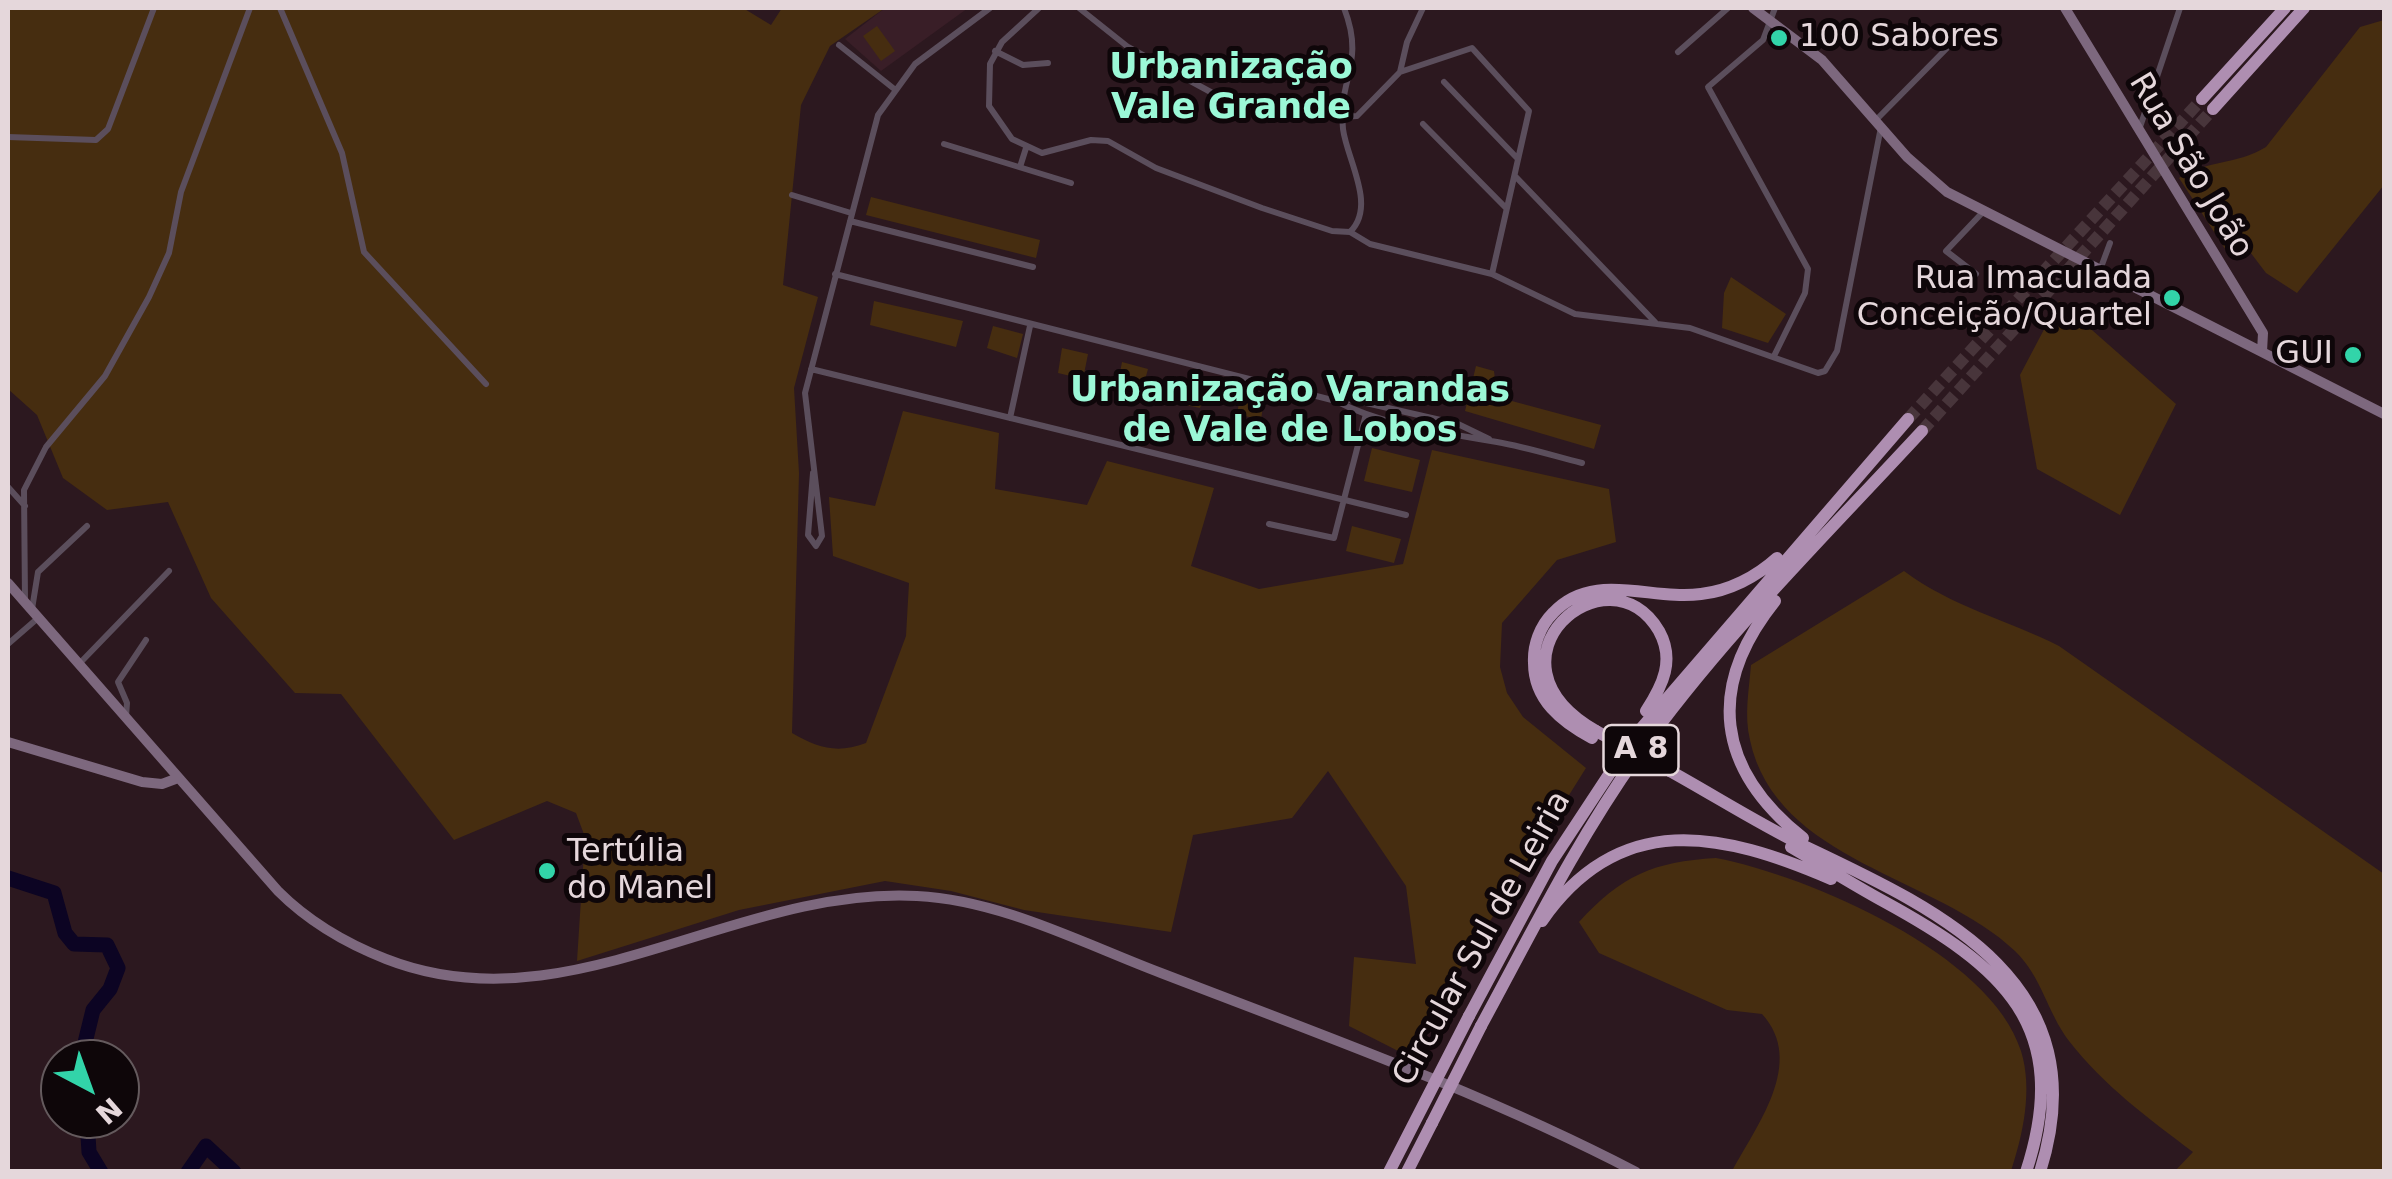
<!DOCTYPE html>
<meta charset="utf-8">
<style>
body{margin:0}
#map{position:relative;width:2392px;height:1179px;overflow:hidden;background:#2c181f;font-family:"DejaVu Sans",sans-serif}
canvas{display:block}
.frame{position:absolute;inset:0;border:10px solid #e5d7db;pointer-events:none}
.north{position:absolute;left:40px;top:1039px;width:100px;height:100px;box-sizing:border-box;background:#0e0609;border:2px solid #645a5d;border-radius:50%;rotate:139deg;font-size:28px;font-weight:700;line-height:40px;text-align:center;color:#e5d7db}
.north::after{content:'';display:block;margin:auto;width:35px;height:45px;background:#32d4a9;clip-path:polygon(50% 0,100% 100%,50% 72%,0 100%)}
</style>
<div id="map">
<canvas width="2392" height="1179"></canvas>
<div class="frame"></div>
<div class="north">N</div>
</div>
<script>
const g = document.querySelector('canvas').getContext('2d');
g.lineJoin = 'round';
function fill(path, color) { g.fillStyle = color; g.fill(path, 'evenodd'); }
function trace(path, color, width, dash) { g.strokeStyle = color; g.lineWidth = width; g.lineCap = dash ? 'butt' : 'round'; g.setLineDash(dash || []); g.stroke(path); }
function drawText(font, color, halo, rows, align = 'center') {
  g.font = font + ' "DejaVu Sans",sans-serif'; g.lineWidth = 10; g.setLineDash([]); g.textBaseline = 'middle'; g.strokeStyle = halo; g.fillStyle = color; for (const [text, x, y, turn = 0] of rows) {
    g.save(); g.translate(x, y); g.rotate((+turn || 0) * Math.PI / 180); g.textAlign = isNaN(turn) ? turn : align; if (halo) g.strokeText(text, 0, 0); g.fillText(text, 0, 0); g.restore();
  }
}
fill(new Path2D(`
 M885,8H968L881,71L845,39Z`), '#391e27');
fill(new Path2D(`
 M8,8H743L771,25L782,8H885L830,46L801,105L783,285L818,297L794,388L799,473L792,733C818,748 837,754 866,743L906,636L909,583L833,556L829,497L875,506L903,411L999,433L995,489L1087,505L1107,461L1214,488L1191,566L1259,589L1403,564L1432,450L1609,489L1616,542L1557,560L1502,623L1500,667L1507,693L1523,717L1586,768L1406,1055L1349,1026L1354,957L1416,964L1406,886L1328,771L1292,818L1193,835L1171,932L1024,910L951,891L885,881L739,910L577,961L585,837L576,813L547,801L454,840L341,694L295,693L211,598L168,502L107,510L63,478L37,415L8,389Z
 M2384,20V185L2297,293L2266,273L2244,244L2229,255L2179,178C2206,160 2237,165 2266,147L2360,27Z
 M877,26L895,51L881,61L863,36Z
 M871,197L1040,240L1036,258L866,215Z
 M1731,277L1786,314L1768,343L1722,328L1724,293Z
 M874,301L963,321L956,347L870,325Z
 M2059,301L2176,404L2120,515L2037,469L2020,375Z
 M993,326L1023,334L1017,358L987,348Z
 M1062,348L1088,354L1083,379L1058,373Z
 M1122,362L1148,369L1141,394L1117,388Z
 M1476,366L1494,371L1497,397L1601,425L1594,449L1465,411Z
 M1181,377L1208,384L1200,408L1176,403Z
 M1241,392L1264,399L1261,420L1237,414Z
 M1372,448L1420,460L1412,492L1364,481Z
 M1352,526L1401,539L1394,563L1346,551Z
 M1904,571C1952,607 2006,619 2059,646L2384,874V1171H2175L2193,1152C2148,1118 2104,1086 2069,1041C2047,1012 2042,977 2015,951C1937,876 1776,862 1750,740C1744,715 1749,690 1751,665Z
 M1716,858C1809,876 1991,954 2021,1051C2033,1090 2023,1134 2011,1171H1732C1757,1125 1806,1062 1762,1014L1727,1010L1599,953L1579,922C1622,875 1653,862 1716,858Z`), '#462d10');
trace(new Path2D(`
 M8,878L54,893L65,933L74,944L107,945L118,968L110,989L93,1010L81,1059
 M87,1119L89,1152L101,1172
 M188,1172L206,1146L234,1172`), '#0c0423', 15);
trace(new Path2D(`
 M1908,419L2202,99
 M1922,431L2213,109`), '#48353b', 12, [12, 6]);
trace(new Path2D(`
 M280,8L342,153L364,252L486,384
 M1039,8L1002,42L990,64L989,106L1012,139L1042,153L1091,140L1108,141L1156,168L1262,208L1332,231L1350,232
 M1079,8L1128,47L1218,96
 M1344,8C1366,64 1337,80 1343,129C1347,160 1377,206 1350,232
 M839,45L893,88
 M995,51L1023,65L1048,63
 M1678,52L1728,8
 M1400,72L1472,48L1529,111L1492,274
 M1444,82L1517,158
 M1342,117L1357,116L1400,72L1407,42L1423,8
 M1876,120L1953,42L1952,28
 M1423,124L1506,208
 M2139,130L2180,8
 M8,137L96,140L108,129L154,8
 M944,144L1071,183
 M1020,167L1026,148
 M1515,176L1655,322
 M792,195L851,213
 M850,221L1033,267
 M1350,232L1370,244L1492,274L1575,314L1690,328L1818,373L1825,371L1837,351L1881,127
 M2100,270L2110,243
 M835,274L1336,401C1386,427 1443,432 1497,442C1526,447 1554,456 1582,463
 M1976,274L1946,251L1982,213
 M1774,356L1805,293L1808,269L1708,87L1763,40L1775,8
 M811,369L1406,515
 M1338,401L1353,400L1458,424L1489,439
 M1010,418L1030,326
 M813,473L808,535L816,546L822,536L805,393L878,115L915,64L990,8
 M8,487L25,506
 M1269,524L1334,538L1366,414
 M25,600L24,490L46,447L105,376L149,297L169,253L181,192L250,8
 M32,609L38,572L87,526
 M8,644L38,618
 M80,663L169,571
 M126,717L127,703L118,682L146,640`), '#5b4e5c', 6);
trace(new Path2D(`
 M1753,8L1822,60L1907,157L1947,192L2384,414
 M2065,8L2263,333L2262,352
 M8,583L278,891C309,922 345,943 386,959C567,1030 734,886 917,896C1001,900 1084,944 1161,973C1322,1035 1484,1093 1636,1172
 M8,742L142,782L162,784L178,778`), '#7d687e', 10);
trace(new Path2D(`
 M2202,99L2285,8
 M2213,109L2304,8
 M1775,601C1706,687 1716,769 1803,838
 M1596,731C1472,660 1608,544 1659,631C1675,660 1663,685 1646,711
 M1592,738C1562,722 1534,700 1534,663C1533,645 1540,626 1553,613C1593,570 1651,601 1701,594C1729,591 1756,577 1777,558
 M1670,771C1715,796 1759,824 1804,846C1946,913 2099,985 2040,1172
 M1791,847C1822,865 1852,884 1883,901C2002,966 2074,1025 2026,1172
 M1542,921C1620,809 1722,832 1831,879
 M1469,1016L1552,861L1633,738L1908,419
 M1481,1026C1531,934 1576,842 1637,756C1720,639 1825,536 1922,431
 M1407,1172L1432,1123`), '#ae8eb1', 12);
trace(new Path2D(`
 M1596,731L1670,771
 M1432,1123L1481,1026
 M1389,1172L1469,1016`), '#ae8eb1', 12);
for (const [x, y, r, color] of [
 [1779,38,10,"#32d4a9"],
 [2172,298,10,"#32d4a9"],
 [2353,355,10,"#32d4a9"],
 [547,871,10,"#32d4a9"]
]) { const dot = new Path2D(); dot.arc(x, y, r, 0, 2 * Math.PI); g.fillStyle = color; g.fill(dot); trace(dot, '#0e0609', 4); }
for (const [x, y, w] of [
 [1641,750,75]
]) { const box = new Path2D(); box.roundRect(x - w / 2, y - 25, w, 50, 8); g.fillStyle = '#0e0609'; g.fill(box); trace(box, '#e5d7db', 2.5); }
drawText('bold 30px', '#e5d7db', null, [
 ["A 8",1641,750]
]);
drawText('32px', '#e5d7db', '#0e0609', [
 ["100 Sabores",1799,38],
 ["Rua Imaculada",2152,280,"right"],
 ["Conceição/Quartel",2152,317,"right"],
 ["GUI",2333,355,"right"],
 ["Tertúlia",567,853],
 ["do Manel",567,890]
], 'left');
drawText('32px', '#e5d7db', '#0e0609', [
 ["Rua São João",2190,166,59],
 ["Circular Sul de Leiria",1483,939,-61]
]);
drawText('bold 35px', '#9bf8d7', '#0e0609', [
 ["Urbanização",1231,69],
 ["Vale Grande",1231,109],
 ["Urbanização Varandas",1290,392],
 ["de Vale de Lobos",1290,432]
]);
</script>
